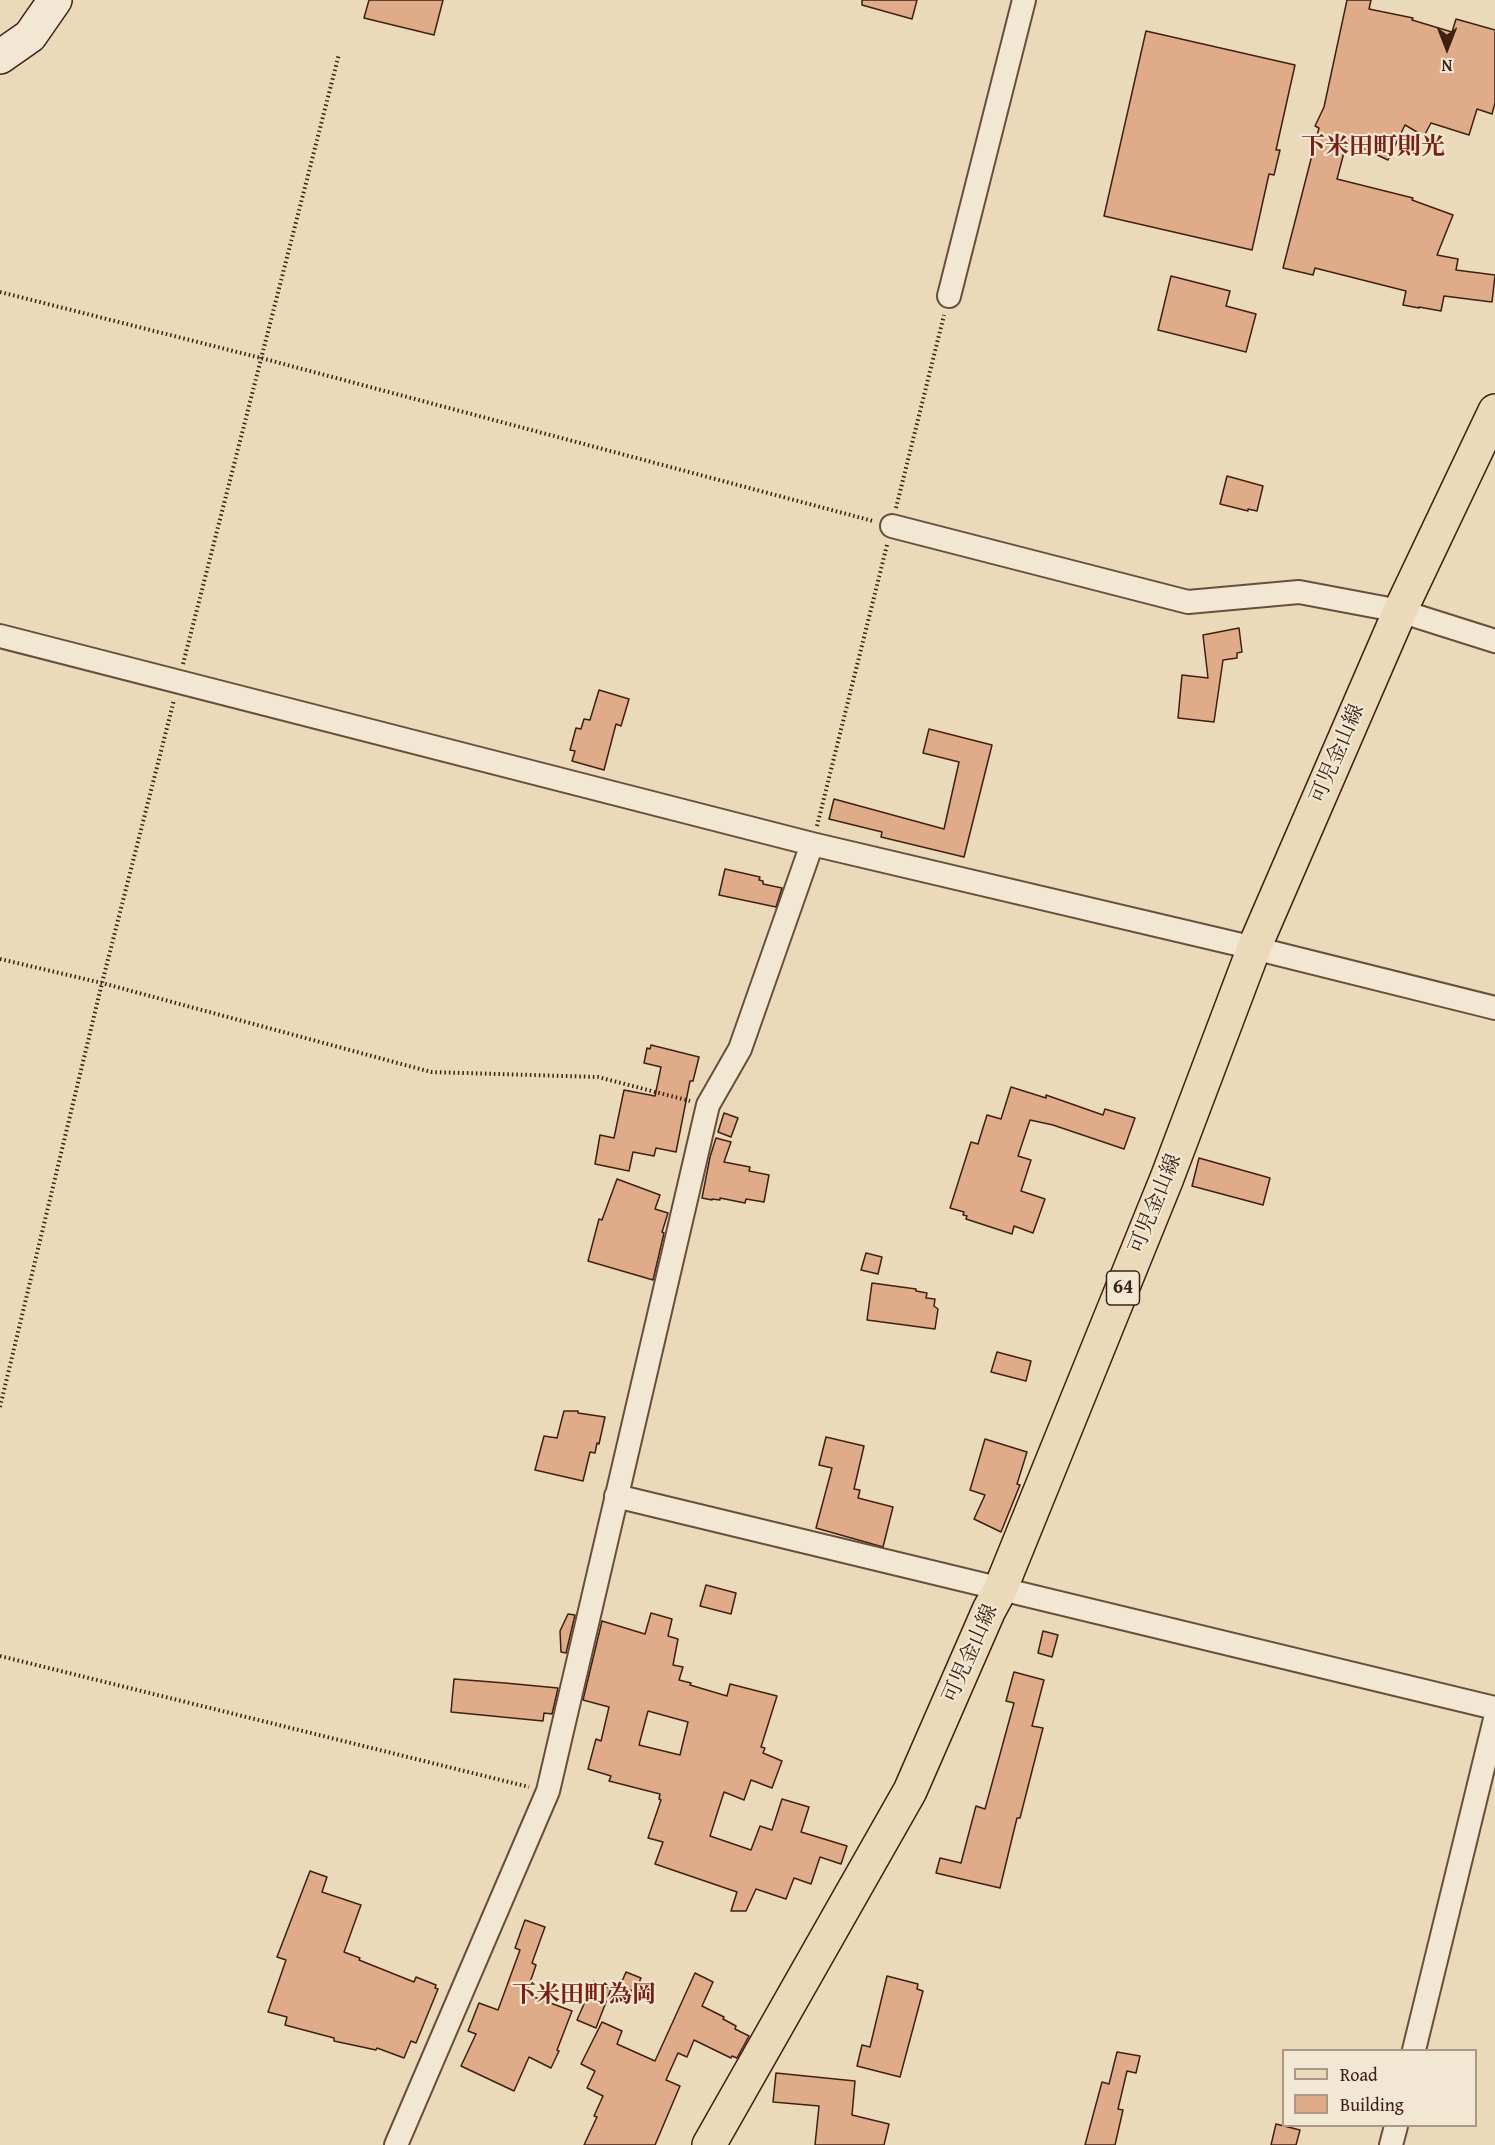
<!DOCTYPE html>
<meta charset="utf-8">
<style>
body{margin:0}
#map{position:relative;width:1495px;height:2145px;overflow:hidden;background:#eadab9;font-family:"Gentium Book Plus",serif}
canvas{display:block}
.legend{position:absolute;left:1282px;top:2049px;width:195px;height:78px;box-sizing:border-box;background:#f1e7d2;border:2px solid #aa9786;margin:0;padding:8px 10px;list-style:none;font-size:18px;color:#3f2014}
.legend li{display:flex;align-items:center;gap:12px;height:30px}
.legend b{width:30px;border:2px solid #aa9786}
.north{position:absolute;left:1417px;top:18px;width:60px;height:60px;-webkit-text-stroke:4px #f1e7d2;paint-order:stroke;rotate:180deg;font-size:16px;font-weight:700;line-height:24px;text-align:center;color:#3f2014}
.north::after{content:'';display:block;margin:auto;width:21px;height:27px;background:#3f2014;clip-path:polygon(50% 0,100% 100%,50% 72%,0 100%)}
</style>
<div id="map">
<canvas width="1495" height="2145"></canvas>
<ul class="legend">
<li><b style="height:8px;background:#eadab9"></b>Road</li>
<li><b style="height:16px;background:#e0ab89"></b>Building</li>
</ul>
<div class="north">N</div>
</div>
<script>
const g = document.querySelector('canvas').getContext('2d');
g.lineJoin = 'round';
function fill(path, color) { g.fillStyle = color; g.fill(path, 'evenodd'); }
function trace(path, color, width, dash) { g.strokeStyle = color; g.lineWidth = width; g.lineCap = dash ? 'butt' : 'round'; g.setLineDash(dash || []); g.stroke(path); }
function drawText(font, color, halo, rows, align = 'center') {
  g.font = font + ' "Gentium Book Plus","Noto Serif JP",serif'; g.lineWidth = 4.5; g.setLineDash([]); g.textBaseline = 'middle'; g.strokeStyle = halo; g.fillStyle = color; for (const [text, x, y, turn = 0] of rows) {
    g.save(); g.translate(x, y); g.rotate((+turn || 0) * Math.PI / 180); g.textAlign = isNaN(turn) ? turn : align; if (halo) g.strokeText(text, 0, 0); g.fillText(text, 0, 0); g.restore();
  }
}
const building = new Path2D(`
 M369,0H443L434,35L364,18Z
 M862,0H917L912,19L862,5Z
 M1347,0H1371L1369,9L1413,18L1412,20L1452,32L1456,19L1495,30V103L1492,114L1477,109L1469,135L1431,123L1424,136L1405,125L1388,160L1347,141L1337,179L1413,198L1412,200L1453,215L1437,255L1458,259L1456,270L1495,275L1492,302L1444,296L1441,311L1419,307V308L1403,305L1406,291L1315,268L1313,275L1283,268L1319,128L1315,126L1324,107Z
 M1146,31L1295,65L1276,150H1280L1274,175L1269,174L1252,250L1104,216Z
 M1171,276L1230,291L1226,306L1256,314L1246,352L1158,330Z
 M1227,476L1263,486L1257,511L1248,509V511L1220,504Z
 M1239,628L1242,652L1237,653V658L1223,660L1214,722L1178,718L1182,675L1208,678L1203,635Z
 M599,690L629,699L621,726L616,724L604,770L572,761L575,751L570,750L576,728L581,729L584,719L590,720Z
 M929,729L992,745L964,857L881,837L882,832L829,819L834,799L944,829L959,762L923,753Z
 M725,869L760,877L759,880L763,881V884L782,888L776,907L719,895Z
 M651,1045L699,1057L693,1081H690L676,1152L656,1148L654,1156L633,1152L629,1171L595,1164L600,1135L614,1138L624,1090L655,1096L661,1067L644,1063L647,1048L650,1049Z
 M1011,1087L1046,1098V1095L1103,1115L1105,1109L1135,1118L1124,1149L1053,1125L1030,1120L1018,1156L1031,1160L1021,1191L1045,1199L1033,1233L1014,1226L1012,1234L966,1219L967,1216L963,1215L964,1212L950,1208L971,1142L978,1144L987,1115L1001,1119Z
 M724,1113L738,1118L731,1137L718,1132Z
 M716,1138L731,1142L724,1162L750,1167L749,1171L769,1175L764,1202L746,1199L745,1203L720,1198V1200L712,1199V1200L702,1198L710,1157Z
 M1199,1158L1270,1178L1263,1205L1192,1186Z
 M617,1179L660,1195L655,1209L668,1213L662,1232L664,1233L653,1280L588,1261L599,1219L602,1220Z
 M866,1253L882,1257L878,1274L861,1270Z
 M872,1283L916,1289V1291L927,1293L926,1298L935,1299L934,1306L938,1309L935,1329L867,1320Z
 M997,1352L1031,1361L1026,1381L991,1372Z
 M564,1411H578V1413L605,1417L599,1444L597,1443L595,1453L590,1452L583,1481L535,1470L544,1436L557,1438Z
 M826,1437L864,1446L854,1489L860,1490L858,1498L893,1507L883,1547L816,1528L832,1468L819,1465Z
 M985,1439L1027,1452L1017,1484L1020,1485L1001,1532L974,1519L985,1495L970,1490Z
 M706,1585L736,1593L731,1614L700,1606Z
 M651,1613L672,1619L668,1636L678,1639L673,1665L683,1667L679,1680L691,1683L690,1685L727,1696L730,1684L777,1696L761,1747L765,1748L763,1753L782,1761L772,1788L751,1780L744,1800L724,1792L710,1836L751,1850L760,1826L772,1830L782,1799L809,1807L801,1832L847,1846L841,1864L820,1857L811,1884L794,1878L786,1899L756,1889L746,1911H731L737,1892L655,1864L663,1842L648,1838L661,1800L659,1799L660,1794L609,1781L611,1776L588,1769L596,1739L601,1741L609,1707L583,1700L602,1621L645,1634ZM648,1711L688,1722L680,1755L639,1745Z
 M568,1614L575,1615L566,1653L561,1652L560,1631Z
 M1043,1631L1058,1635L1052,1657L1038,1653Z
 M1014,1672L1044,1680L1032,1726L1043,1728L1020,1818H1017L1000,1888L936,1873L940,1858L961,1863L976,1806L985,1809L1014,1703L1006,1701Z
 M454,1679L505,1683L558,1688L552,1714L544,1713L543,1721L451,1712Z
 M310,1871L327,1877L322,1892L361,1905L344,1952L360,1958L359,1960L414,1982L416,1977L436,1985L435,1988L438,1989L416,2043L411,2041L404,2058L377,2048L376,2050L334,2041V2038L285,2025L287,2017L268,2012L286,1960L277,1957Z
 M525,1920L545,1927L532,1963L536,1965L526,1994L572,2011L557,2050L559,2051L551,2068L529,2057L514,2091L461,2066L476,2034L468,2031L479,2003L498,2010L520,1950L515,1948Z
 M626,1972L641,1978L635,1992L620,1986Z
 M695,1973L713,1982L702,2006L724,2017L723,2019L736,2026L735,2029L749,2036L737,2058L732,2056L731,2058L694,2040L687,2057L678,2053L666,2080L680,2086L655,2145H584L597,2117L594,2116L603,2096L587,2088L595,2071L581,2064L602,2022L622,2031L617,2044L655,2061Z
 M887,1976L918,1984L917,1989L923,1991L900,2077L857,2066L862,2045L870,2047Z
 M594,1981L611,1989L596,2028L577,2020Z
 M1117,2052L1140,2056L1136,2073L1127,2071L1118,2109L1123,2110L1115,2145H1085L1102,2082L1109,2084Z
 M776,2073L855,2081L852,2115L889,2124L884,2145H815L819,2106L773,2102Z
 M1276,2124L1300,2130L1296,2145H1271Z`);
fill(building, '#e0ab89');
trace(building, '#3f2014', 1.5);
const street = new Path2D(`
 M949,296L1024,0
 M892,526L1188,602L1299,592L1400,611L1495,641
 M0,636L812,844L1254,948L1495,1008
 M616,1496L1495,1708
 M1414,2050L1495,1719
 M396,2145L548,1791L708,1105L740,1049L812,844
 M1391,2145L1396,2126`);
const secondary = new Path2D(`
 M0,57L30,36L55,0`);
const primary = new Path2D(`
 M709,2145L910,1791L989,1610L1000,1590L1167,1178L1254,948L1400,611L1495,411`);
trace(street, '#6a4e3d', 26);
trace(secondary, '#3f2014', 36);
trace(primary, '#3f2014', 36);
trace(new Path2D(`
 M0,292L261,358L873,521
 M896,508L944,315
 M183,664L339,54
 M817,826L887,545
 M0,959L102,983L431,1072L598,1077L690,1101
 M0,1407L102,983L174,700
 M0,1656L529,1787`), '#3f2014', 4, [1.5, 3]);
trace(street, '#f1e7d2', 22);
trace(secondary, '#f1e7d2', 33);
trace(primary, '#eadab9', 33);
for (const [x, y, w] of [
 [1123,1288,33]
]) { const box = new Path2D(); box.roundRect(x - w / 2, y - 17, w, 34, 4.5); g.fillStyle = '#f1e7d2'; g.fill(box); trace(box, '#3f2014', 1.5); }
drawText('bold 20px', '#3f2014', null, [
 ["64",1123,1288]
]);
drawText('21px', '#3f2014', '#f1e7d2', [
 ["可児金山線",1338,754,-67],
 ["可児金山線",1156,1204,-68],
 ["可児金山線",971,1654,-66]
]);
drawText('bold 24px', '#7a1f14', '#f1e7d2', [
 ["下米田町則光",1373,148],
 ["下米田町為岡",584,1996]
]);
</script>
